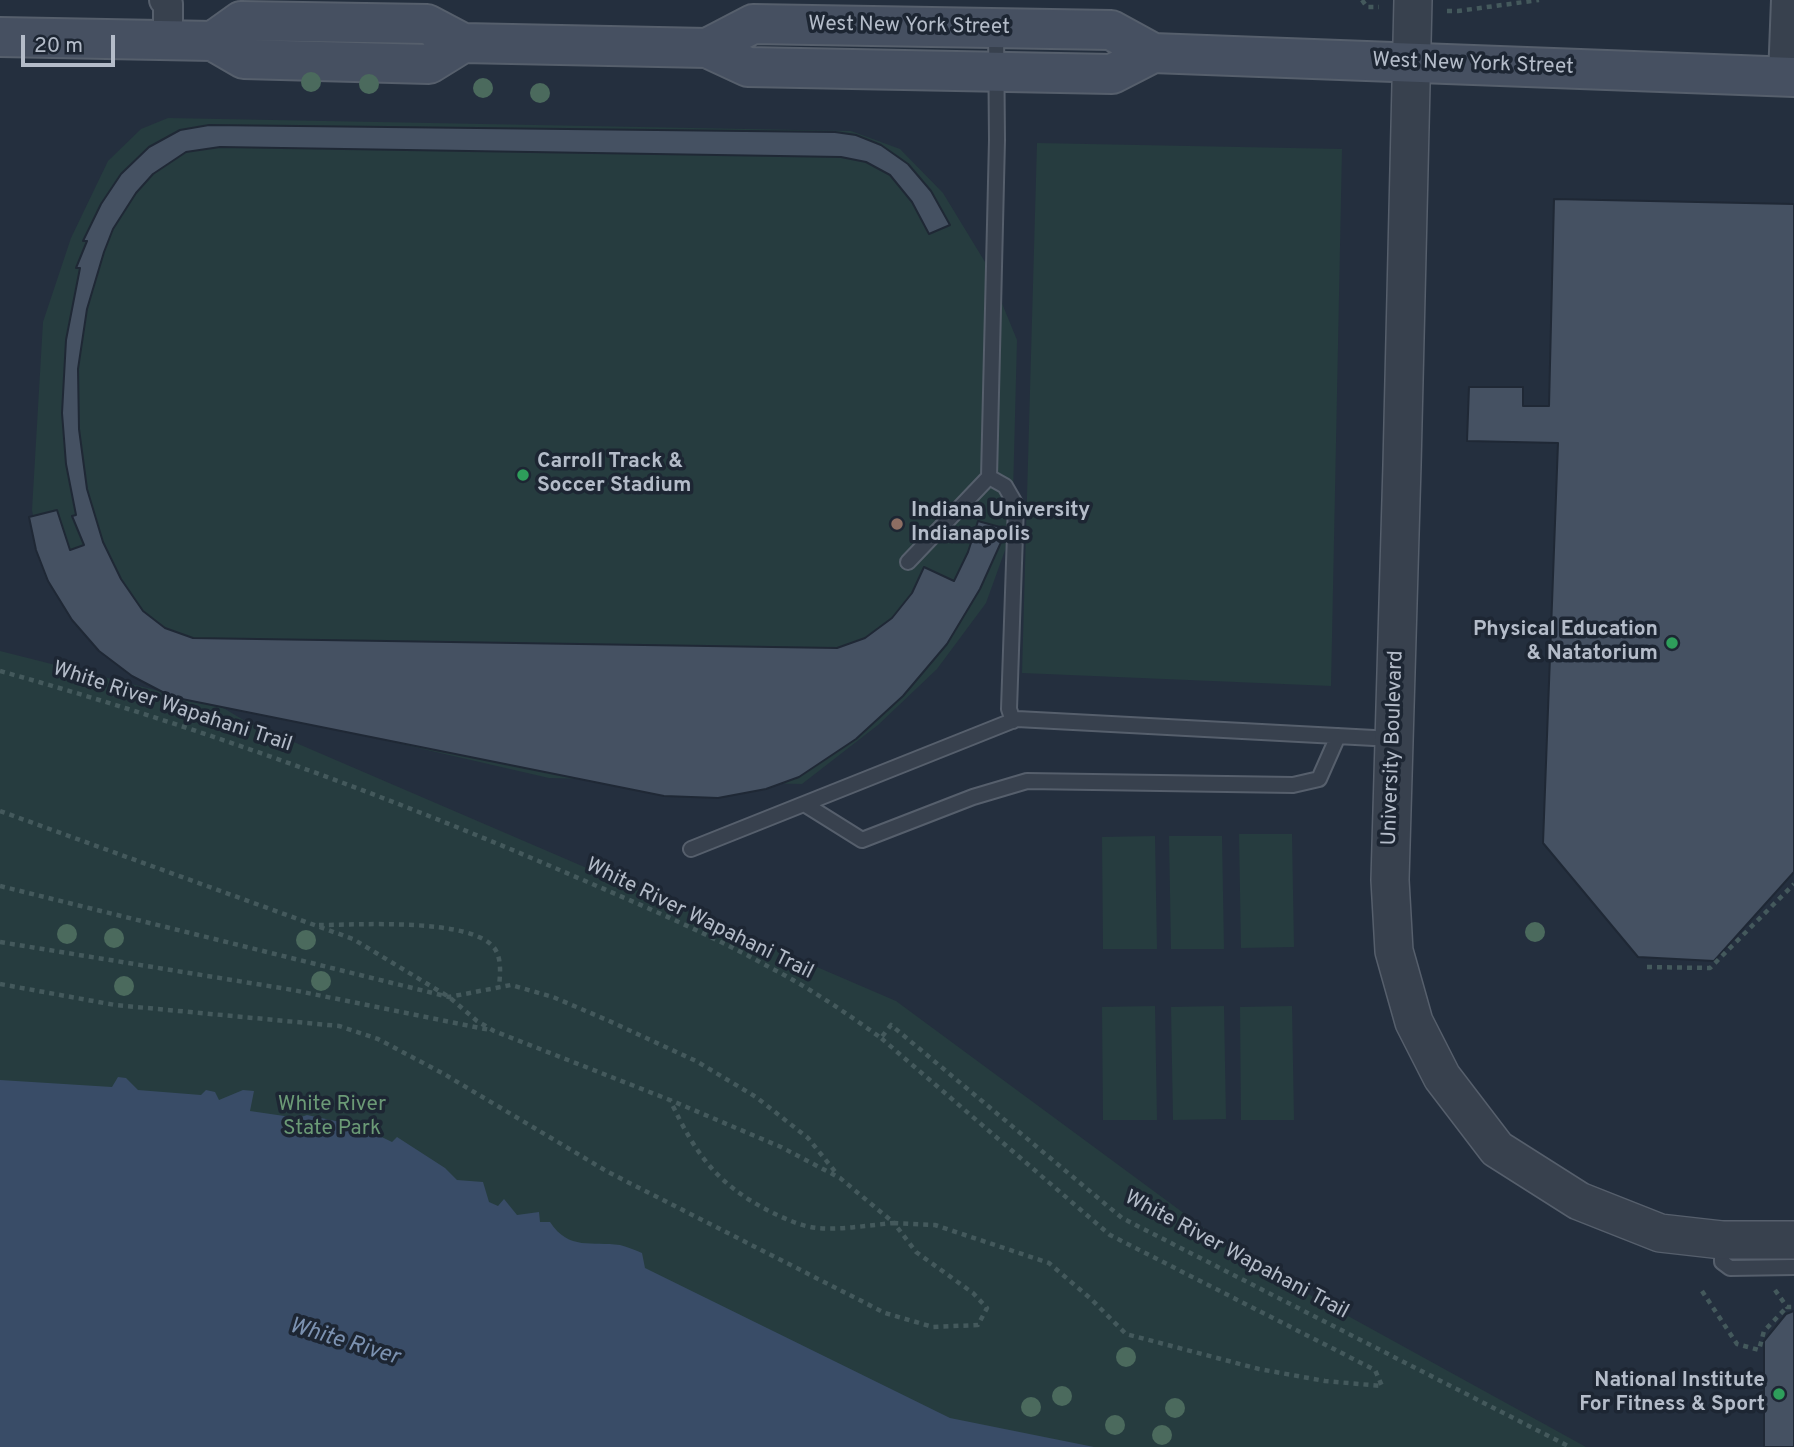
<!DOCTYPE html>
<style>
body{margin:0}
#map{position:relative;width:1794px;height:1447px;overflow:hidden;background:#242f3e;font-family:Overpass,sans-serif}
canvas{display:block}
.scale{position:absolute;left:21px;top:35px;width:94px;height:32px;box-sizing:border-box;border:4px solid #b4bcc9;border-top:0;padding-left:9px;font-size:21px;line-height:24px;white-space:nowrap;color:#b4bcc9;-webkit-text-stroke:5px #1d2633;paint-order:stroke}
</style>
<div id="map">
<canvas width="1794" height="1447"></canvas>
<div class="scale">20 m</div>
</div>
<script>
const g = document.querySelector('canvas').getContext('2d');
g.lineJoin = 'round';
function fill(path, color) { g.fillStyle = color; g.fill(path, 'evenodd'); }
function trace(path, color, width, dash) { g.strokeStyle = color; g.lineWidth = width; g.lineCap = dash ? 'butt' : 'round'; g.setLineDash(dash || []); g.stroke(path); }
function drawText(font, color, halo, rows, align = 'center') {
  g.font = font + ' Overpass,sans-serif'; g.lineWidth = 7; g.setLineDash([]); g.textBaseline = 'middle'; g.strokeStyle = halo; g.fillStyle = color; for (const [text, x, y, turn = 0] of rows) {
    g.save(); g.translate(x, y); g.rotate((+turn || 0) * Math.PI / 180); g.textAlign = isNaN(turn) ? turn : align; if (halo) g.strokeText(text, 0, 0); g.fillText(text, 0, 0); g.restore();
  }
}
fill(new Path2D(`
 M168,118L851,131L900,149L943,193L985,262L1017,340L1012,531L986,603L937,669L878,725L802,784L709,782L549,778L271,714L220,706L245,721L896,1001L1250,1262L1586,1447H0V651L183,697L41,559L32,510L43,322L71,238L108,161L141,129Z
 M1037,143L1342,149L1331,686L1022,673Z
 M1239,834H1292L1294,947L1241,948Z
 M1155,836L1157,949H1103L1102,837Z
 M1169,836H1222L1224,949H1171Z
 M1155,1006L1157,1120H1103L1102,1007Z
 M1224,1006L1226,1119L1173,1120L1171,1007Z
 M1292,1006L1294,1120H1241L1240,1007Z`), '#263c3f');
fill(new Path2D(`
 M118,1077L126,1078L138,1090L201,1095L206,1090L215,1092L219,1100L243,1090L254,1091L250,1111L298,1118L307,1115L359,1126L392,1142L397,1137L445,1168L457,1180L483,1182L489,1202L498,1206L504,1199L517,1215L539,1212L540,1222H550C569,1251 592,1241 620,1245C628,1247 635,1250 642,1253L645,1268L950,1418L1094,1447H0V1080L112,1087Z`), '#394c67');
const building = new Path2D(`
 M209,125L835,132L856,135L881,145L908,164L931,191L950,225L929,234L912,202L890,175L866,162L841,157L220,147L186,152L153,174L136,193L113,229L104,252L87,309L78,369L79,429L87,489L103,542L121,579L143,611L165,628L193,638L837,648L865,638L892,618L912,593L924,567L954,581L968,552L978,521L1007,529L980,589L947,644L903,696L856,739L799,777L766,789L718,798L664,796L172,697L132,676L99,651L72,620L48,581L36,550L29,517L57,510L70,550L84,545L72,516L76,515L66,464L62,413L66,340L80,268H76L87,241H83L101,204L121,174L149,147L180,130Z
 M1554,199L1794,204V872L1714,961L1638,957L1543,843L1558,443L1467,441L1469,387H1523V406H1549Z
 M1794,1311V1447H1764V1341L1786,1314Z`);
fill(building, '#455162');
trace(building, '#1f2835', 2);
const service = new Path2D(`
 M989,477L1005,486L1016,505L1009,709L1013,721
 M908,562L989,477L997,140L996,29
 M806,805L862,840L973,797L1027,781L1293,785L1319,779L1338,736
 M691,849L1017,719L1393,739
 M1722,1241V1262L1730,1268L1794,1267`);
const minor = new Path2D(`
 M164,0L168,4V40
 M1783,77L1786,0`);
const tertiary = new Path2D(`
 M1413,0L1402,465L1390,880L1394,951L1414,1022L1442,1077L1497,1149L1579,1201L1660,1233L1722,1240H1794`);
const secondary = new Path2D(`
 M0,37L213,41L244,59L429,64L463,43
 M213,41L241,21L427,24L463,43L707,48L748,67L1112,74L1153,53
 M707,48L753,24L1111,30L1153,53L1794,77`);
trace(service, '#565f6c', 18);
trace(minor, '#565f6c', 32);
trace(tertiary, '#565f6c', 40);
trace(secondary, '#565f6c', 42);
trace(new Path2D(`
 M1362,0L1367,7H1379
 M1447,11H1458L1539,0
 M0,671C187,723 370,789 548,865C622,897 698,928 769,967C808,987 845,1012 881,1038L891,1025L1122,1218L1570,1447
 M0,811L353,939L449,997L477,1021L494,1031L670,1100L781,1147L840,1178L894,1223L935,1225L1049,1263L1090,1298L1126,1334L1259,1369L1325,1381L1382,1386L1375,1370L1110,1235L881,1038
 M0,886L449,997L511,985L553,997L607,1020L696,1061L756,1097L808,1138L837,1174
 M319,925C357,925 473,917 495,949C502,960 500,975 499,987
 M0,942L293,990L490,1030
 M1647,967L1710,968L1794,884
 M0,984L115,1005L339,1026L378,1039L444,1074L608,1172L885,1313L933,1327L978,1325L987,1308L973,1293L916,1252L894,1223C870,1225 843,1230 818,1228C803,1227 786,1219 773,1213C717,1185 696,1155 670,1100
 M1775,1290L1787,1307H1794
 M1702,1291L1737,1344L1759,1350L1764,1331L1787,1307`), '#44595c', 4.5, [5, 5]);
trace(service, '#38414e', 14);
trace(minor, '#38414e', 28);
trace(tertiary, '#38414e', 37);
trace(secondary, '#465061', 38);
g.fillStyle = '#4b6a5d';
for (const [x, y] of [
 [311,82],
 [369,84],
 [483,88],
 [540,93],
 [1535,932],
 [67,934],
 [114,938],
 [306,940],
 [321,981],
 [124,986],
 [1126,1357],
 [1062,1396],
 [1031,1407],
 [1175,1408],
 [1115,1425],
 [1162,1435]
]) { g.beginPath(); g.arc(x, y, 10, 0, 2 * Math.PI); g.fill(); }
for (const [x, y, r, color] of [
 [523,475,7,"#2e9e5b"],
 [897,524,7,"#8d6e63"],
 [1672,643,7,"#2e9e5b"],
 [1779,1394,7,"#2e9e5b"]
]) { const dot = new Path2D(); dot.arc(x, y, r, 0, 2 * Math.PI); g.fillStyle = color; g.fill(dot); trace(dot, '#1d2633', 2.5); }
drawText('21px', '#b4bcc9', '#1d2633', [
 ["West New York Street",909,27,1],
 ["West New York Street",1473,65,2],
 ["White River Wapahani Trail",172,708,18],
 ["University Boulevard",1394,748,-88],
 ["White River Wapahani Trail",699,920,26],
 ["White River Wapahani Trail",1236,1256,28]
]);
drawText('bold 21px', '#b4bcc9', '#1d2633', [
 ["Carroll Track &",537,463],
 ["Soccer Stadium",537,487],
 ["Indiana University",911,512],
 ["Indianapolis",911,536],
 ["Physical Education",1658,631,"right"],
 ["& Natatorium",1658,655,"right"],
 ["National Institute",1765,1382,"right"],
 ["For Fitness & Sport",1765,1406,"right"]
], 'left');
drawText('21px', '#6b9a76', '#1d2633', [
 ["White River",332,1106],
 ["State Park",332,1130]
]);
drawText('italic 23px', '#7c92b1', '#1d2633', [
 ["White River",344,1343,17]
]);
</script>
